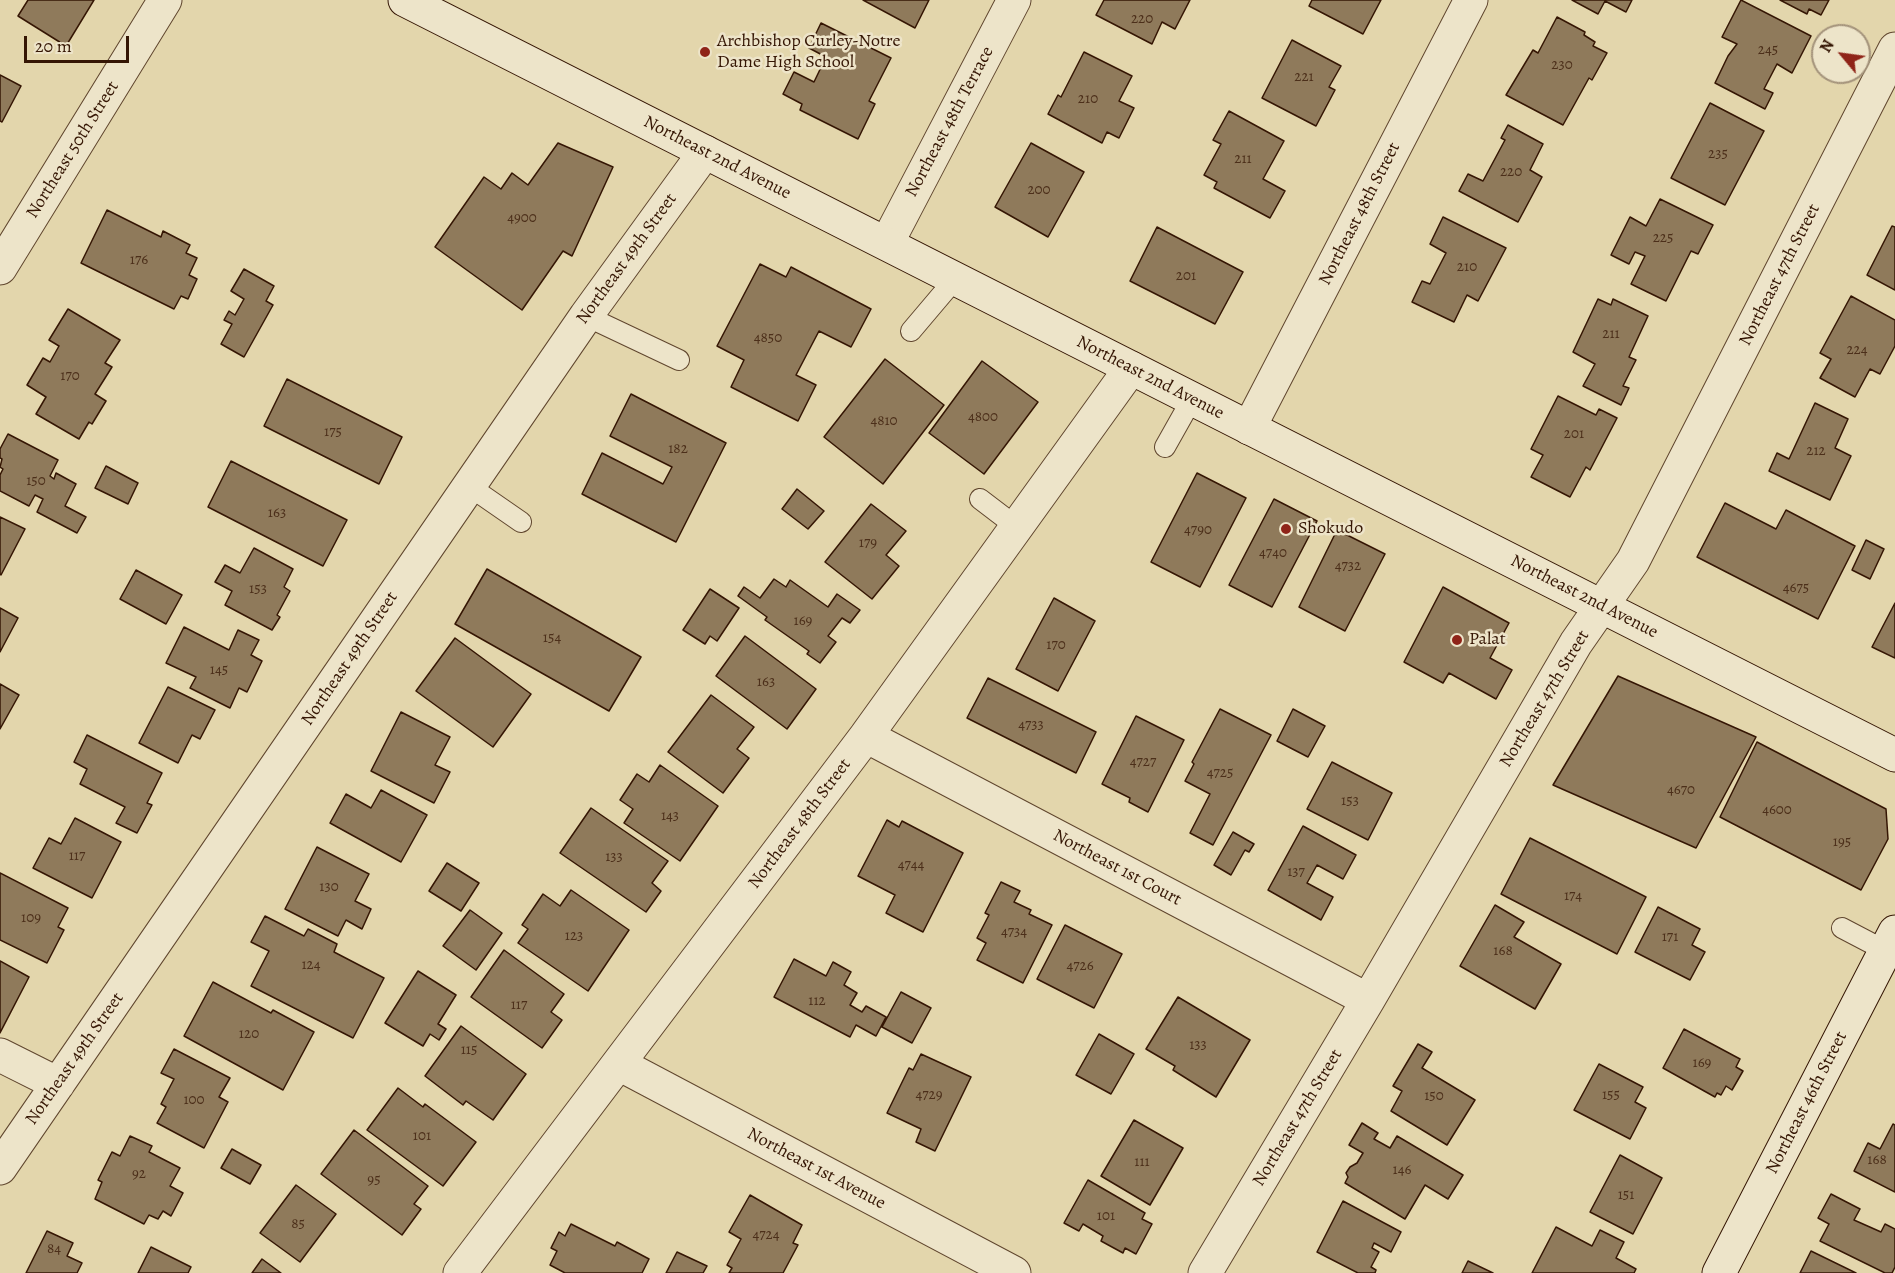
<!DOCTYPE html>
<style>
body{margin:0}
#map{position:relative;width:1895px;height:1273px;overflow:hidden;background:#e3d6ac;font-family:Alegreya,serif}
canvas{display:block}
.north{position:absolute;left:1811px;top:24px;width:60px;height:60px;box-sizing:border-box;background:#ede4c9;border:2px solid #a3927a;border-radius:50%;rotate:299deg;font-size:16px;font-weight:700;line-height:24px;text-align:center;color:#351604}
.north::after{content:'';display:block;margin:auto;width:21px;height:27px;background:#8f2418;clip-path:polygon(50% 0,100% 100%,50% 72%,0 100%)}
.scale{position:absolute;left:24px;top:36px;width:105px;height:27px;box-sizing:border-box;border:3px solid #351604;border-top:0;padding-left:8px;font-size:18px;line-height:21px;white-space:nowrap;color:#351604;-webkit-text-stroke:4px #ede4c9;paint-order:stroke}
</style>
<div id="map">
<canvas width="1895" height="1273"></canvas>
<div class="north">N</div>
<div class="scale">20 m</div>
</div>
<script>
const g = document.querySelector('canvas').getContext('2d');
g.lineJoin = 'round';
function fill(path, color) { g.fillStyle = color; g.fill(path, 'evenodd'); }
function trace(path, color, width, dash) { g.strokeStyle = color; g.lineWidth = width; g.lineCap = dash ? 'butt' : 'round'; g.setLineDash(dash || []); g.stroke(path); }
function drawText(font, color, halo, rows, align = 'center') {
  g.font = font + ' Alegreya,serif'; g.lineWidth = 5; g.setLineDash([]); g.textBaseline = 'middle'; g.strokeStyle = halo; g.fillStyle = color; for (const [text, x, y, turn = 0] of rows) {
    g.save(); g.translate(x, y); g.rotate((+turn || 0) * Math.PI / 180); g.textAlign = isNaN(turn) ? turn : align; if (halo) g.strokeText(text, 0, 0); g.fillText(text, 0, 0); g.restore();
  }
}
const building = new Path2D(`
 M28,0H94L66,46L18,16Z
 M863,0H929L915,28Z
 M1104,0H1190L1175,29L1162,22L1152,44L1096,15Z
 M1312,0H1381L1363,34L1309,6Z
 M1572,0H1632L1626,12L1605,1L1598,14Z
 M1741,0L1811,36L1792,73L1777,64L1764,89L1773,93L1765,109L1715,83L1728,56L1737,44L1722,37Z
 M1780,0H1829L1821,15L1809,9L1807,14Z
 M1557,17L1585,32L1584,35L1595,42L1593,46L1607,53L1592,80L1589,78L1563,125L1506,95L1533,50L1538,53Z
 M821,23L891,58L869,101L875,104L858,139L800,110L802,104L783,94L794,72L814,82L826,57L809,48Z
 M1292,40L1341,66L1329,87L1335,90L1316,126L1262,98Z
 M1084,52L1132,76L1119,101L1134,108L1119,138L1107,132L1102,143L1048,114L1058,95L1061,97Z
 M0,75L21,86L2,122L0,121Z
 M1710,103L1764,131L1725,205L1671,178Z
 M1229,111L1284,141L1263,179L1285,191L1270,218L1214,188L1217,182L1204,175L1221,144L1213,140Z
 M1508,125L1543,144L1530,170L1542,177L1518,222L1459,191L1468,174L1483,181L1505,140L1501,138Z
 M558,143L613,167L572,256L563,251L522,310L435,247L484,177L501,189L512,173L528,185Z
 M1031,143L1084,172L1048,237L995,207Z
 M1660,199L1713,225L1698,254L1691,251L1666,301L1631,284L1645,256L1635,252L1629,264L1611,255L1630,217L1646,226Z
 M107,210L161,237L163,231L190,245L186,253L197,258L189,275L197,279L188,299L181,296L174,309L81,263Z
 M1443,217L1506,248L1478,301L1467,295L1454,322L1412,302L1422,281L1430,284L1446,253L1430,244Z
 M1892,226L1895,227V290L1867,275Z
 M1157,227L1243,272L1215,324L1130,281Z
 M760,264L786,277L791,267L871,309L851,347L819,331L796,375L816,385L798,421L731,387L744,360L717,346Z
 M244,269L274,286L266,301L273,305L244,357L221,344L232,324L224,320L229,311L235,315L244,299L231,291Z
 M1851,296L1895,320V346L1880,374L1870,369L1855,397L1820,378L1831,359L1820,353Z
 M1598,299L1611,305L1613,299L1648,316L1629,357L1636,360L1623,386L1629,388L1621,405L1583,386L1595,364L1573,352Z
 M68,309L120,340L105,363L112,367L95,394L106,401L92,424L89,422L79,439L36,414L46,397L27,385L43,358L50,362L59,346L49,340Z
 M885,359L944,405L883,484L824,437Z
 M982,361L1038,402L984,474L929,433Z
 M287,379L402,437L379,484L264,426Z
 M631,394L726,443L676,542L582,494L602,453L663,484L672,467L610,436Z
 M1558,396L1596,415L1599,409L1617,418L1590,470L1586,467L1570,497L1531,477L1543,455L1531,449Z
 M1815,403L1848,419L1835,448L1851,456L1830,500L1769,471L1777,453L1789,459Z
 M8,434L58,460L50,476L54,479L56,473L76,484L65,506L86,517L77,533L37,512L43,499L35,495L29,506L0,491V475L3,469L0,467L2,459L0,458V449Z
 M231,461L347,520L323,566L208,507Z
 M106,466L138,483L128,504L95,488Z
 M1197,473L1246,498L1200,587L1151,562Z
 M797,489L824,511L808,529L782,509Z
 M1274,499L1317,521L1272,607L1229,585Z
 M1725,503L1776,529L1786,510L1855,546L1818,619L1697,557Z
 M871,504L906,531L886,555L899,566L872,599L825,562Z
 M0,517L25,529L1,575L0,574Z
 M1337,530L1385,554L1345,631L1299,607Z
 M1866,540L1884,549L1870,579L1852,570Z
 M254,548L293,569L284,587L290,591L277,615L280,617L272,630L225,605L232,591L215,582L225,565L240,573Z
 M487,569L641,657L609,711L455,624Z
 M136,570L182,595L166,624L120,599Z
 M774,579L786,587L790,580L828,607L837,594L860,610L850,623L842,618L828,636L836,642L820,663L807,654L809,651L765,620L767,617L738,596L744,587L760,598Z
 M1443,587L1509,623L1490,658L1512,670L1496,699L1449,673L1443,683L1404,662Z
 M710,589L739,608L717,641L710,636L705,644L683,630Z
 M1054,598L1095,621L1058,691L1016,669Z
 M1895,603V658L1872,647Z
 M0,608L18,618L0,652Z
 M184,627L229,650L238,630L259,640L251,655L262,661L247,692L239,688L230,708L190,688L196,677L166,663Z
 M745,636L816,689L787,729L716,676Z
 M455,638L531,694L493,747L416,691Z
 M1618,676L1756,737L1696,848L1553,785Z
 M988,678L1096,732L1076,773L967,718Z
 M0,684L19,695L0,729Z
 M168,687L215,710L200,739L192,735L178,763L139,743Z
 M711,695L754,727L737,749L749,758L723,793L668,752Z
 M1220,709L1271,735L1213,845L1190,833L1210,794L1185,781L1194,764L1192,762Z
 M1293,709L1325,726L1308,757L1277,741Z
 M401,712L450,737L435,765L450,772L434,803L371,771Z
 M1136,716L1184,740L1148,812L1129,802L1130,798L1102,784Z
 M87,735L162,773L147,803L152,805L137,833L116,823L125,807L80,784L87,769L74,762Z
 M1757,742L1886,809L1888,839L1861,890L1720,817Z
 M1332,762L1392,793L1368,840L1307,809Z
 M660,765L718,806L680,861L624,823L633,809L620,800L637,774L649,782Z
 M381,790L427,815L401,862L330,823L346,794L371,808Z
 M591,808L668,861L652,883L661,891L646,912L560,853Z
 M75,818L121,842L92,898L33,868L49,838L61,844Z
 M887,820L899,827L902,821L963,853L923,932L886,913L895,895L858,876Z
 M1303,826L1356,855L1343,879L1317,865L1307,883L1333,897L1321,920L1268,890Z
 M1233,832L1254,844L1249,852L1245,850L1231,875L1214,865Z
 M1530,838L1646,897L1617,954L1501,894Z
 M317,847L369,874L355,901L371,909L362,929L346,920L338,936L285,909Z
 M447,863L479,883L461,911L429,891Z
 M0,873L68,908L58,927L64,930L47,963L0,940Z
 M1001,882L1020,891L1014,902L1031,910L1029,914L1052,925L1023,983L977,960L986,943L977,938L989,915L985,913Z
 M571,890L629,930L588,991L518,943L528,929L522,925L543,894L560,906Z
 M1495,905L1524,922L1514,937L1561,964L1535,1009L1460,966Z
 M1658,907L1700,929L1692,945L1705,952L1690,980L1635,952Z
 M470,910L502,933L476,970L443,946Z
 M265,916L304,936L308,929L337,944L334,952L384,978L353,1038L251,986L269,951L251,942Z
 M1065,925L1122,954L1094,1008L1037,979Z
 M504,950L564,994L551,1012L562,1020L542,1048L471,997Z
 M794,959L826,976L833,962L851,972L844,985L857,993L850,1005L862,1012L866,1006L886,1017L876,1036L856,1025L850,1037L774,997Z
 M0,961L29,977L0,1033Z
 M418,971L456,995L438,1024L446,1029L439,1040L430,1034L423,1046L385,1023Z
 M213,982L271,1013L273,1010L314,1032L283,1090L184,1036Z
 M901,992L931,1008L912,1043L882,1027Z
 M1178,997L1250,1040L1216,1097L1173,1070L1175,1066L1146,1049Z
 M461,1026L526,1074L493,1120L466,1101L463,1105L425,1076Z
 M1684,1029L1740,1059L1736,1067L1743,1071L1732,1090L1726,1086L1721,1095L1717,1093L1715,1097L1663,1068Z
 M1099,1034L1134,1054L1111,1094L1076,1075Z
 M1418,1044L1432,1052L1422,1068L1475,1100L1447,1145L1391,1111L1402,1091L1393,1086Z
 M174,1049L230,1078L219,1097L228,1102L204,1148L157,1123L166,1107L161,1104L174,1079L161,1073Z
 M921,1054L971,1077L935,1151L916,1142L921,1129L887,1113L909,1068L913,1070Z
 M1599,1064L1643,1087L1635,1102L1646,1108L1630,1139L1574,1110Z
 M398,1088L423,1107L425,1104L476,1142L443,1186L367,1130Z
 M1134,1120L1183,1148L1150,1205L1101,1176Z
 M1362,1123L1378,1133L1374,1139L1390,1148L1397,1136L1463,1175L1448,1199L1425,1185L1405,1219L1345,1183L1348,1177L1346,1173L1350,1167L1357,1163L1363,1153L1349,1145Z
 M1893,1124L1895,1125V1192L1854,1171L1868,1143L1880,1149Z
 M354,1130L428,1186L414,1204L421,1209L402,1235L321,1174Z
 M130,1136L152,1146L149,1152L180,1168L170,1186L183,1193L171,1216L163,1211L158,1219L149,1215L144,1224L95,1199L102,1182L98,1180L112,1152L120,1156Z
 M232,1149L261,1165L250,1184L221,1168Z
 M1620,1155L1662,1178L1633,1234L1590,1212Z
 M1088,1180L1145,1213L1142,1219L1152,1224L1136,1254L1125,1248L1123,1253L1101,1241L1103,1236L1083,1224L1079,1231L1064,1223Z
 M296,1185L336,1214L300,1262L260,1233Z
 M1831,1194L1860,1209L1854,1220L1881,1232L1885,1224L1895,1229V1267L1892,1273H1885L1820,1241L1829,1224L1818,1218Z
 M750,1195L802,1225L793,1243L798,1245L783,1273H729L732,1268L727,1265L741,1239L729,1232Z
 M1343,1201L1401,1232L1391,1252L1374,1243L1372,1248L1379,1252L1371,1267L1376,1270L1375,1273H1358L1317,1252Z
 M571,1224L615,1246L617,1242L649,1259L642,1273H565L550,1265L557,1251L551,1248L559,1232L565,1236Z
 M1556,1227L1592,1246L1600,1230L1624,1242L1616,1258L1636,1269L1634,1273H1532Z
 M47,1231L73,1243L67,1256L82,1263L77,1273H26Z
 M151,1247L191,1267L188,1273H138Z
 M1811,1251L1856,1273H1800Z
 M677,1252L707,1266L703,1273H666Z
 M262,1259L281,1273H252Z
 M1468,1261L1493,1273H1462Z`);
fill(building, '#8f7a5b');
trace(building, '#351604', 1.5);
const lane = new Path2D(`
 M586,316L679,360
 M911,331L955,279
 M1165,447L1192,399
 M469,486L521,522
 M980,499L1018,528
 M1842,928L1886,951`);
const street = new Path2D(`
 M887,243L1014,0
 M0,268L165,0
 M1249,428L1471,0
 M866,736L1368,1000
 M0,1055L58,1084
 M619,1064L1014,1273
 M0,1168L586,316L705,152
 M460,1273L866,736L1131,368
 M1205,1273L1368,1000L1576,643L1633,561L1895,49`);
const secondary = new Path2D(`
 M405,0L1895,755
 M1719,1273L1895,932`);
trace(lane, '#60462e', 22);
trace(street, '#60462e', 35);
trace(secondary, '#351604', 35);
trace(lane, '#ede4c9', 20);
trace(street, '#ede4c9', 33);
trace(secondary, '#ede4c9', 33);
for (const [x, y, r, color] of [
 [705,52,6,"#8f2418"],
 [1286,529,6,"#8f2418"],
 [1457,640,6,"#8f2418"]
]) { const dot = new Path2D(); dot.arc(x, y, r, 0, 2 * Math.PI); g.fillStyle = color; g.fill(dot); trace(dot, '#ede4c9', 2); }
drawText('15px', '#4c2f1a', null, [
 ["220",1142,19],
 ["245",1768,50],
 ["230",1562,65],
 ["221",1304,77],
 ["210",1088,99],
 ["235",1718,154],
 ["211",1243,159],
 ["220",1511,172],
 ["200",1039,190],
 ["4900",522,218],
 ["225",1663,238],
 ["176",139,260],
 ["210",1467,267],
 ["201",1186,276],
 ["211",1611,334],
 ["4850",768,338],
 ["224",1857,350],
 ["170",70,376],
 ["4800",983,417],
 ["4810",884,421],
 ["175",333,432],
 ["201",1574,434],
 ["182",678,449],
 ["212",1816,451],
 ["150",36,481],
 ["163",277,513],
 ["4790",1198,530],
 ["179",868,543],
 ["4740",1273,553],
 ["4732",1348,566],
 ["4675",1796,588],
 ["153",258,589],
 ["169",803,621],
 ["154",552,638],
 ["170",1056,645],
 ["145",219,670],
 ["163",766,682],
 ["4733",1031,725],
 ["4727",1143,762],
 ["4725",1220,773],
 ["4670",1681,790],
 ["153",1350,801],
 ["4600",1777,810],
 ["143",670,816],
 ["195",1842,842],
 ["117",77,856],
 ["133",614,857],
 ["4744",911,865],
 ["137",1296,872],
 ["130",329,887],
 ["174",1573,896],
 ["109",31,918],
 ["4734",1014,932],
 ["123",574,936],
 ["171",1670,937],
 ["168",1503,951],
 ["124",311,965],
 ["4726",1080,966],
 ["112",817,1001],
 ["117",519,1005],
 ["120",249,1034],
 ["133",1198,1045],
 ["115",469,1050],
 ["169",1702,1063],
 ["4729",929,1095],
 ["155",1611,1095],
 ["150",1434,1096],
 ["100",194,1100],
 ["101",422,1136],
 ["168",1877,1160],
 ["111",1142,1162],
 ["146",1402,1170],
 ["92",139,1174],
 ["95",374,1180],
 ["151",1626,1195],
 ["101",1106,1216],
 ["85",298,1224],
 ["4724",766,1235],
 ["84",54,1249]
]);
drawText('18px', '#351604', '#ede4c9', [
 ["Archbishop Curley-Notre",717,42],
 ["Dame High School",717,63],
 ["Shokudo",1298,529],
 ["Palat",1469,640]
], 'left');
drawText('18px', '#351604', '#ede4c9', [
 ["Northeast 48th Terrace",950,122,-62],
 ["Northeast 50th Street",73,150,-58],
 ["Northeast 2nd Avenue",717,158,27],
 ["Northeast 48th Street",1360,214,-63],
 ["Northeast 49th Street",627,259,-54],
 ["Northeast 47th Street",1780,275,-63],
 ["Northeast 2nd Avenue",1150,378,27],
 ["Northeast 2nd Avenue",1584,597,27],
 ["Northeast 49th Street",350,659,-56],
 ["Northeast 47th Street",1545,699,-59],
 ["Northeast 48th Street",800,824,-53],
 ["Northeast 1st Court",1117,868,28],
 ["Northeast 49th Street",75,1059,-55],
 ["Northeast 46th Street",1807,1103,-63],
 ["Northeast 47th Street",1298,1118,-59],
 ["Northeast 1st Avenue",816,1169,28]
]);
</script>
